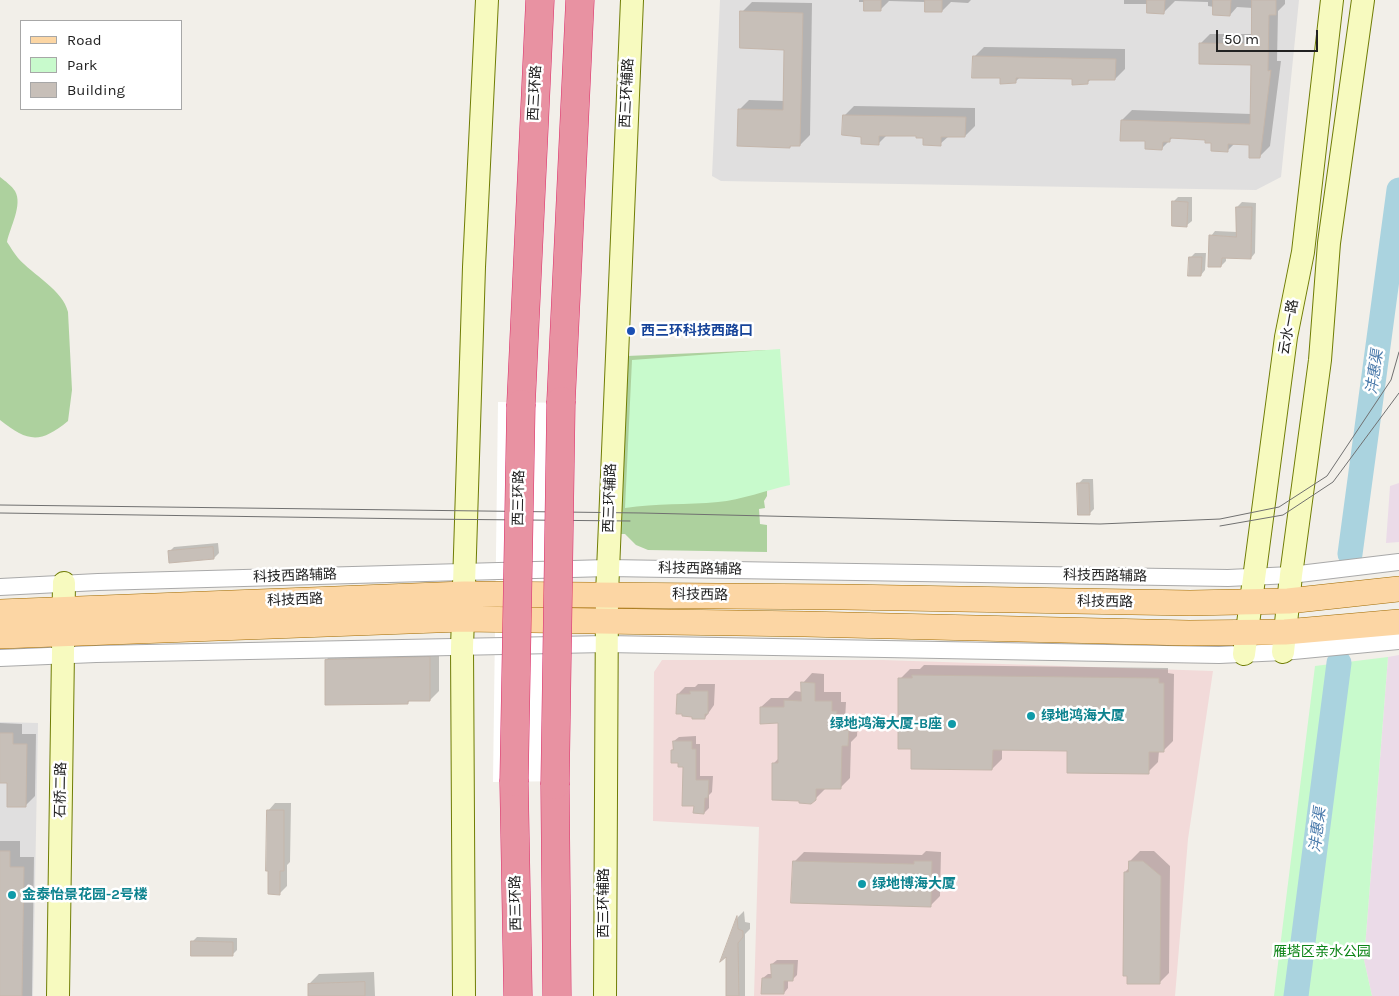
<!DOCTYPE html>
<meta charset="utf-8">
<style>
body{margin:0}
#map{position:relative;width:1399px;height:996px;overflow:hidden;background:#f2efe9;font-family:Karla,sans-serif}
canvas{display:block}
.legend{position:absolute;left:20px;top:20px;width:162px;height:90px;box-sizing:border-box;background:#fff;border:1px solid #a7a7a7;margin:0;padding:6px 9px;list-style:none;font-size:15px;color:#222}
.legend li{display:flex;align-items:center;gap:10px;height:25px}
.legend b{width:25px;border:1px solid #a7a7a7}
.scale{position:absolute;left:1216px;top:30px;width:102px;height:22px;box-sizing:border-box;border:2px solid #222;border-top:0;padding-left:6px;font-size:15px;line-height:18px;white-space:nowrap;color:#222;-webkit-text-stroke:4px #fff;paint-order:stroke}
</style>
<div id="map">
<canvas width="1399" height="996"></canvas>
<ul class="legend">
<li><b style="height:6px;background:#fcd6a4"></b>Road</li>
<li><b style="height:14px;background:#c8facc"></b>Park</li>
<li><b style="height:14px;background:#c7bfb8"></b>Building</li>
</ul>
<div class="scale">50 m</div>
</div>
<script>
const g = document.querySelector('canvas').getContext('2d');
g.lineJoin = 'round';
function fill(path, color) { g.fillStyle = color; g.fill(path, 'evenodd'); }
function trace(path, color, width, dash) { g.strokeStyle = color; g.lineWidth = width; g.lineCap = dash ? 'butt' : 'round'; g.setLineDash(dash || []); g.stroke(path); }
function drawText(font, color, halo, rows, align = 'center') {
  g.font = font + ' Karla,"Noto Sans SC",sans-serif'; g.lineWidth = 5; g.setLineDash([]); g.textBaseline = 'middle'; g.strokeStyle = halo; g.fillStyle = color; for (const [text, x, y, turn = 0] of rows) {
    g.save(); g.translate(x, y); g.rotate((+turn || 0) * Math.PI / 180); g.textAlign = isNaN(turn) ? turn : align; if (halo) g.strokeText(text, 0, 0); g.fillText(text, 0, 0); g.restore();
  }
}
fill(new Path2D(`
 M720,0H1299L1281,177L1256,190L721,181L712,176Z
 M0,722L38,723L33,996H0Z`), '#e0dfdf');
fill(new Path2D(`
 M662,660H883L1213,671L1188,839L1175,996H754L759,827L653,821L654,672Z`), '#f2dad9');
fill(new Path2D(`
 M1399,483V542L1386,543L1390,486Z
 M1399,655V996H1372L1364,960L1388,657Z`), '#ebdbe8');
fill(new Path2D(`
 M0,177C5,181 12,186 15,191C23,205 10,227 7,242C11,248 14,253 18,258C33,275 63,290 68,312L72,390L68,421C40,444 28,442 0,420Z
 M768,350L767,496L764,501L765,508L759,509L760,524L767,525V552L648,550L636,545L625,534H618L627,356Z`), '#add19e');
fill(new Path2D(`
 M780,349L790,485C767,490 741,500 718,502C687,505 656,503 625,508L632,360Z
 M1388,657L1364,960L1372,996H1274L1315,666Z`), '#c8facc');
fill(new Path2D(`
 M498,402L574,403L568,781L493,782Z`), '#fff');
fill(new Path2D(`
 M846,0H971L968,3L951,2L942,11L926,2L889,1L880,10L865,2H859V0Z
 M1124,0H1285V4L1278,11L1277,61H1281L1270,146L1260,156L1251,143H1235L1228,150L1206,138L1173,137L1162,148L1147,140L1122,120L1132,110L1251,114L1252,63L1200,44L1210,34H1252L1253,8L1237,7L1230,15L1214,7L1208,6V2L1175,1L1164,12L1148,4H1124Z
 M752,2L812,3L810,135L800,145H792L790,147L739,110L749,100L785,101L786,49L742,12Z
 M984,47L1125,49V69L1115,79L1092,78L1087,83L1073,78L1020,77L1015,82L1001,77L974,57Z
 M854,106L975,108V126L965,136H949L940,144L917,135H887L879,143L844,116Z
 M1178,197H1192V221L1187,225L1173,202Z
 M1242,202L1256,203L1255,253L1251,258L1226,257V261L1221,266L1211,236L1215,231L1237,232V207Z
 M1195,253H1206L1205,270L1201,275L1190,258Z
 M1083,479H1093L1094,509L1089,514L1078,484Z
 M218,543L219,553L214,558L170,551L174,547Z
 M439,648V691L430,700H410L408,703L326,660L336,650Z
 M924,665L1168,668V673L1174,674L1173,741L1163,751H1159L1158,762L1148,772L1069,750L1002,749V759L992,769L912,748L900,679L910,669H920Z
 M812,673L824,674V692H841V702H846L845,721H858L857,736L851,742L850,778L840,788L825,789L815,799L773,764L779,758V722L761,707L771,698H788L795,691L802,692L803,683Z
 M698,684H715L714,705L705,718L678,694L685,687H695Z
 M0,723L22,724V734H36L35,796L25,806L8,782H0Z
 M696,736V744H700V776H713L712,792L709,795V808L704,813L695,805L685,766L672,750L674,748V741L679,737Z
 M275,803H291L290,862L287,865V886L280,893L268,811Z
 M0,841H20V857H34L32,996H0Z
 M926,851L941,852L940,896L930,906L794,862L804,852L922,855Z
 M1140,851H1154L1170,866L1169,973L1159,983L1125,872L1130,867V861Z
 M744,911L745,922L750,923V929L745,934V996H727L728,954L723,958L738,917Z
 M197,937L237,938V950L232,955L192,942Z
 M777,960H798L797,975L793,979H788V988L784,993L763,978L768,974H772V964Z
 M374,972L375,996H310L309,984L319,974Z`), '#0003');
trace(new Path2D(`
 M1350,554L1399,190
 M1296,996L1339,663`), '#aad3df', 25);
const building = new Path2D(`
 M864,0H881V11H864Z
 M925,0H942V12H925Z
 M1147,0H1165L1164,14L1147,13Z
 M1213,0H1231L1230,16L1213,15Z
 M1252,0H1276V15H1269L1268,71L1271,70L1260,158H1249V145L1228,144V152L1211,151V143H1205V140L1170,138V142H1163L1162,150L1145,149V141H1120L1121,120L1250,124L1251,65L1199,64V43L1251,44Z
 M740,11L803,13L800,146H790V148L737,146L738,109L783,110L784,50L740,48Z
 M973,56L1116,59L1115,80H1088V84L1072,85V79L1016,78V83L1000,84V78H972Z
 M843,115L966,117L965,137H941V146L923,145V138H916V136H879V145L861,144V137L842,135Z
 M1172,201L1188,202L1187,227L1172,226Z
 M1236,207H1252L1251,259L1222,258L1221,267H1208L1209,235L1236,237Z
 M1189,257H1202L1201,276H1188Z
 M1077,483H1089L1090,515H1078Z
 M213,547L214,559L169,563L168,551Z
 M430,657V701H408V704L325,705V660Z
 M912,675L1159,678V683H1164V752H1149V774L1067,773V751L993,750L992,770L911,769V749H898V678H912Z
 M801,682L815,683V701H832V711H837L836,730H849L848,746H842L841,789H816V800L811,804L799,803V801L772,800V763H778V723L760,724V707H784V700L801,701Z
 M690,691H708V714H705V719H692V717L682,716V714H676L677,694H690Z
 M0,733H13V744H27L26,807H7V783H0Z
 M673,741H692V749H696V780H709L708,798H705L704,814L693,813L694,806H682L683,767H678V763H671V750H673Z
 M267,810H284V871H280V895L268,894V871H266Z
 M0,851H10V867H24L22,996H0Z
 M793,861L914,864V861H932L931,907L791,903Z
 M1129,861H1143L1161,876L1160,984H1127V976H1123L1124,872H1128Z
 M737,916L738,929L743,931V937L738,943L739,996H726V957L720,962Z
 M191,941L233,942V956H191Z
 M771,964H794L793,981H784V994H761L762,978H771Z
 M365,982V996H308V984Z`);
fill(building, '#c7bfb8');
trace(building, '#c4b6ab', 1);
const street = new Path2D(`
 M0,587L98,582L608,568L1228,578L1291,575L1399,562
 M0,658L96,654L606,644L1219,655L1283,652L1399,641`);
const secondary = new Path2D(`
 M1283,652L1291,575L1320,360L1329,243L1363,0
 M1244,654L1286,337L1303,252L1332,0
 M58,996L64,583
 M464,996L462,648L474,267L487,0
 M605,996L607,594L632,0`);
const primary = new Path2D(`
 M0,612L464,594L844,597L1190,603L1288,601L1399,589
 M0,636L463,619L805,624L1189,633L1285,632L1399,622`);
const highway = new Path2D(`
 M561,401L580,0
 M521,404L540,0
 M514,782L518,996
 M555,785L557,996`);
trace(street, '#a9a9a9', 18);
trace(secondary, '#707d05', 24);
trace(primary, '#a06b00', 26);
trace(highway, '#dc2a67', 29);
trace(street, '#fff', 16);
trace(secondary, '#f7fabf', 22);
trace(primary, '#fcd6a4', 25);
trace(highway, '#e892a2', 28);
trace(new Path2D(`
 M0,505L642,513L1100,524L1220,519L1279,507L1327,476L1391,380L1399,352
 M0,513L421,519L630,521
 M1220,526L1283,515L1333,482L1399,393`), '#707070', 1);
const highwayBridge = new Path2D(`
 M514,782L521,404
 M555,785L561,401`);
trace(highwayBridge, '#dc2a67', 29, []);
trace(highwayBridge, '#e892a2', 28);
for (const [x, y, r, color] of [
 [631,331,5,"#1a4fb4"],
 [1031,716,5,"#0f9aa8"],
 [952,724,5,"#0f9aa8"],
 [862,884,5,"#0f9aa8"],
 [12,895,5,"#0f9aa8"]
]) { const dot = new Path2D(); dot.arc(x, y, r, 0, 2 * Math.PI); g.fillStyle = color; g.fill(dot); trace(dot, '#fff', 2); }
drawText('14px', '#222', '#fff', [
 ["西三环路",535,93,-87],
 ["西三环辅路",627,93,-87],
 ["云水一路",1289,327,-80],
 ["西三环路",519,498,-89],
 ["西三环辅路",610,498,-88],
 ["科技西路辅路",700,569,1],
 ["科技西路辅路",295,576,-2],
 ["科技西路辅路",1105,576,1],
 ["科技西路",700,595,1],
 ["科技西路",295,600,-2],
 ["科技西路",1105,602,1],
 ["石桥二路",61,790,-89],
 ["西三环路",516,903,-91],
 ["西三环辅路",604,903,-90]
]);
drawText('bold 14px', '#164399', '#fff', [
 ["西三环科技西路口",641,331]
], 'left');
drawText('bold 14px', '#0d838f', '#fff', [
 ["绿地鸿海大厦",1041,716],
 ["绿地鸿海大厦-B座",942,724,"right"],
 ["绿地博海大厦",872,884],
 ["金泰怡景花园-2号楼",22,895]
], 'left');
drawText('14px', '#0c8416', '#fff', [
 ["雁塔区亲水公园",1322,952]
]);
drawText('italic 15px', '#4a7aab', '#fff', [
 ["沣惠渠",1375,372,-82],
 ["沣惠渠",1318,830,-83]
]);
</script>
